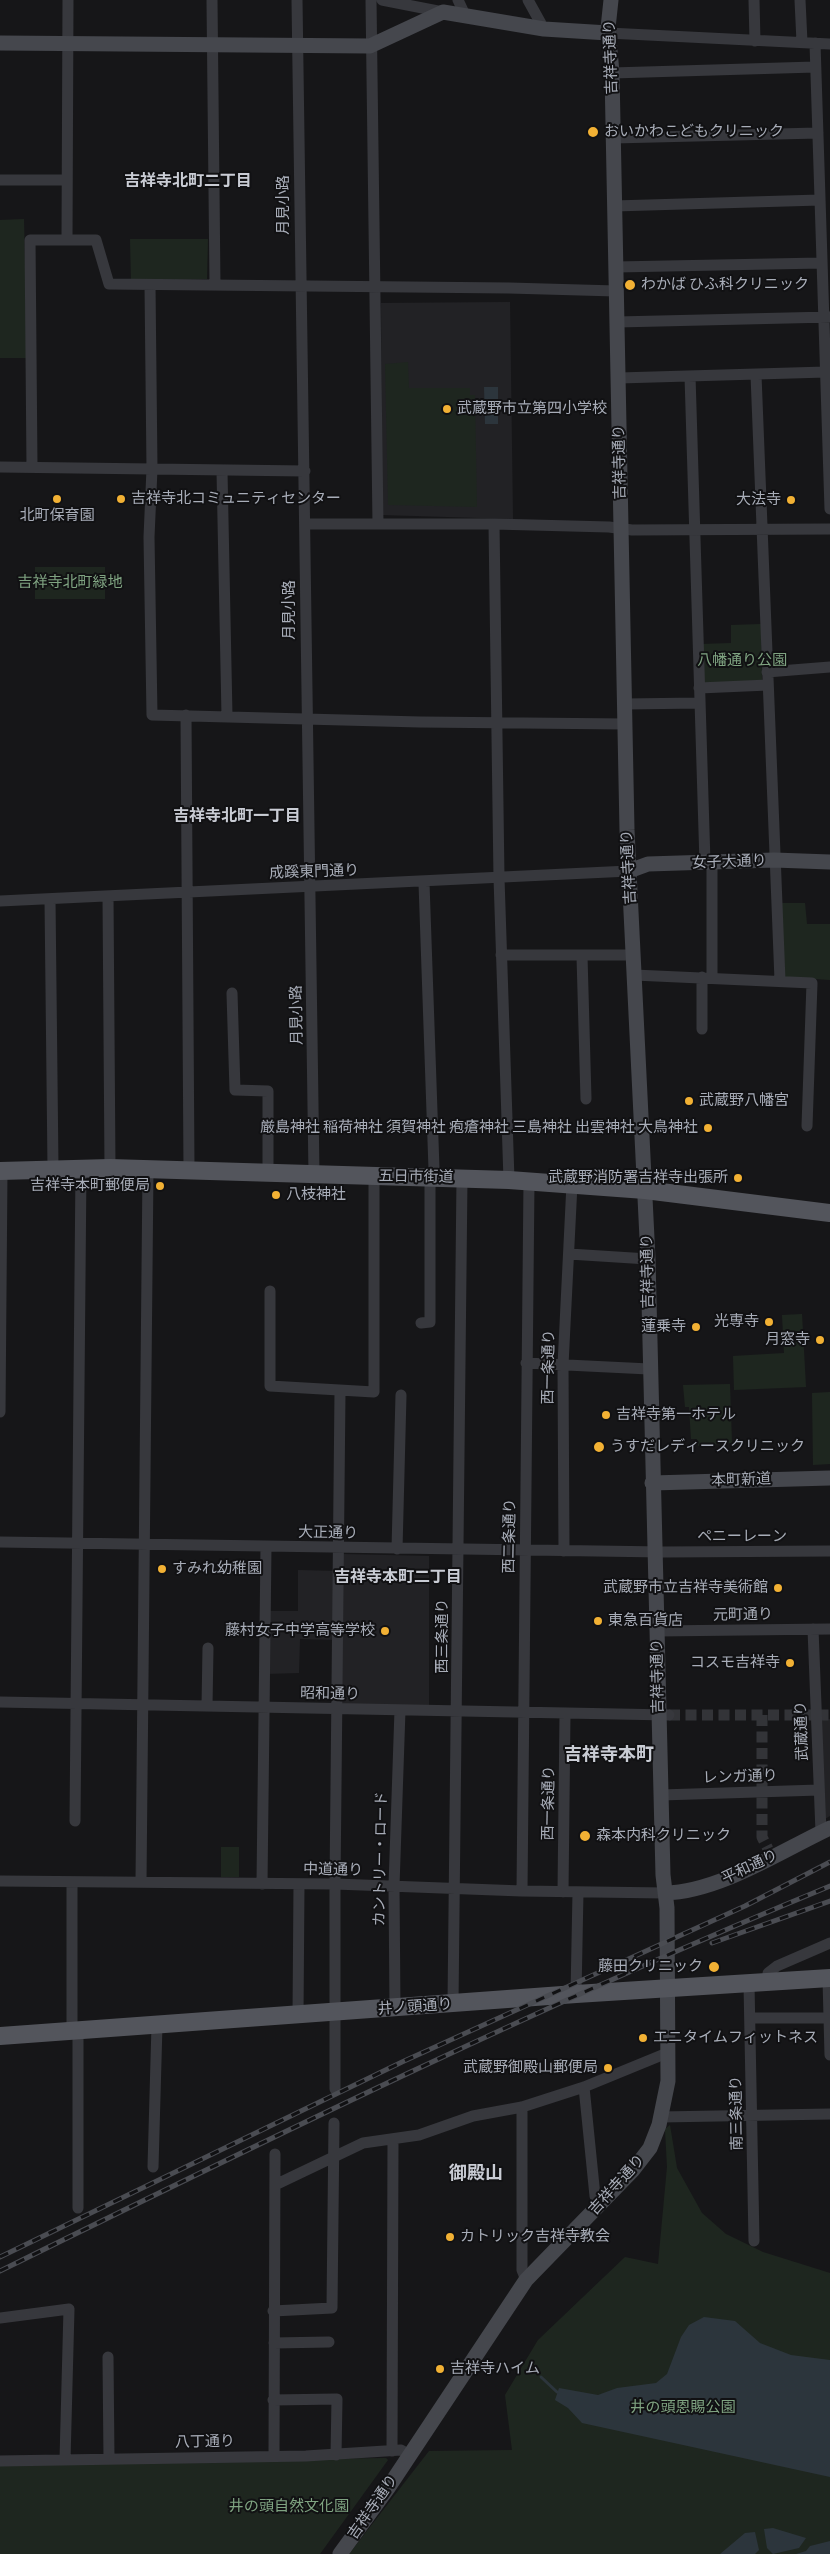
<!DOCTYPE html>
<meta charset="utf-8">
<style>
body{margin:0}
canvas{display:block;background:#161618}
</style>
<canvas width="830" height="2554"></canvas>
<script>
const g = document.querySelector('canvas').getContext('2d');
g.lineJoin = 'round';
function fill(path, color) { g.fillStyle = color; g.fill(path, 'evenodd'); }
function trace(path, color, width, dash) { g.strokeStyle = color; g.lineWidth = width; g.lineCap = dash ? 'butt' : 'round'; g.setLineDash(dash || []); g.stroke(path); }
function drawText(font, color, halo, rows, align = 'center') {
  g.font = font + ' Manrope,"Noto Sans JP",sans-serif'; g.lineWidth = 4; g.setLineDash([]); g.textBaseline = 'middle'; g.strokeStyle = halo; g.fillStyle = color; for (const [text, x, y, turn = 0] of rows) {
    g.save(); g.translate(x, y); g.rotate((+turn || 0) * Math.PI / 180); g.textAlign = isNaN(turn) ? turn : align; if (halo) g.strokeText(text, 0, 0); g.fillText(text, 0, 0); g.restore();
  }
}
fill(new Path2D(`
 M510,302L513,519L382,515L381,303Z
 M342,1554L429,1556V1709L340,1706Z
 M298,1570L337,1571L335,1640L300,1639L299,1673L265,1674L267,1611H298Z
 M830,1719V1816L823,1820L818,1720Z`), '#222225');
fill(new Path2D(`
 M24,219L27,358H0V220Z
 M130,239H208L207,279L131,281Z
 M408,362L409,388H470V395H475L477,507L388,505L385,364Z
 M35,567H105V599H35Z
 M761,624L762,680L707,684L702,680L701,644L731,643V625Z
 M781,903H805L807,924H830V980L785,977Z
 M802,1314L806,1387L734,1390L733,1356L784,1353L782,1315Z
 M730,1384L732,1443L698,1446L697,1439H691L689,1407H685L683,1385Z
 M830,1392V1464L813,1465L812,1393Z
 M221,1847H239V1877H221Z
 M670,2125L677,2168L702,2213L726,2234L763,2252L830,2273V2554H349L429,2451L512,2450L505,2395L538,2340L625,2257L658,2264L667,2167L665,2129Z
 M386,2458L388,2460L320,2554H0V2463Z`), '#1e261f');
fill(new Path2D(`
 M484,387H498V424H485Z
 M704,2317L735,2321L760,2343L791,2355L830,2360V2477L582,2423L568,2408L555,2400L559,2388L598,2395L617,2388L656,2383L667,2374L681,2337L689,2325Z
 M773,2528L806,2538L799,2548L773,2554L767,2548L764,2529Z
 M755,2532L759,2550L755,2554H720L745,2533Z
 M830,2541V2554H796L806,2551L810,2546Z`), '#2c353c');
trace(new Path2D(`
 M541,2377L557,2392`), '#2c353c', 3);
trace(new Path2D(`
 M669,1715H830
 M762,1715V1837L768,1849`), '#333438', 11, [11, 5.5]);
trace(new Path2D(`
 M212,0L215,285
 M297,0L314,1174
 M371,0L378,524
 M382,0L443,12
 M458,0L466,17
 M528,0L544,29
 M754,0L755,41
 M800,0L802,42
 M608,33L830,44
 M815,43L830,509
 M612,73L815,67
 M613,138L818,133
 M0,180H67
 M614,206L820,200
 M67,239L68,0
 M616,267L821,263
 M150,285L152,469L149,537L152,715L420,722L626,724
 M617,322L830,317
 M756,375L780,980
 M690,376L705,863
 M619,378L826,372
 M0,467L305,471
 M32,467L30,240H96L109,284L509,288L616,291
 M222,471L227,716
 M305,524H494L609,527L632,530L830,529
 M494,524L499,878L509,1180
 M767,672L830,667
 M699,688L768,685
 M626,704L699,703
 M186,715L189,1170
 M712,863V978
 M108,896L110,1168
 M50,899L53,1168
 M0,901L629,871
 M501,955H633
 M582,956L586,1099
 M634,975L812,983L807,1126
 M232,993L235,1090L268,1091V1172
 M702,1029V977
 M569,1254L648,1259
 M270,1291V1386L374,1392V1177
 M421,1323L430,1322V1187L434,1169L424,883
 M526,1363L649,1369
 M0,1412L2,1171
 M0,1542L663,1552L830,1551
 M397,1549L401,1395
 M564,1551L563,1365L572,1184
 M813,1629L821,1832
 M657,1631L830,1629
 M0,1702L669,1715
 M207,1706L208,1648
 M661,1795L819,1790
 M75,1821L81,1168
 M0,1881L335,1884L522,1891L665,1893
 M141,1881L148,1169
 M72,1882V2024L78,2038V2208
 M262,1884L266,1547
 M522,1891L529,1181
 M563,1892L565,1714
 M828,1979L830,2055
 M768,1982V1973L777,1966L830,1943
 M749,1984L754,2241
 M576,1994L578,1892
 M453,2004L462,1178
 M395,2008L394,1886L400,1710
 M298,2015L299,1884
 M750,2018H830
 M584,2087L595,2196L599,2205
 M335,2089V1884L340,1392
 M522,2107V2270L526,2280
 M661,2117L830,2114
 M153,2167L157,2025
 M275,2185L363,2143L419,2135L473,2116L522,2107L584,2087L667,2053
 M273,2311L332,2308L334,2123
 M0,2318L69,2309L65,2460
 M274,2343L329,2342
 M108,2357L109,2459
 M273,2400L337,2399L336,2455
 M392,2451L393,2140
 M274,2456L275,2154
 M0,2461L306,2456L401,2450L410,2455`), '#37383d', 11);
trace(new Path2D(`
 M0,43L370,46L443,12L544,29L608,33
 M629,871L648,864L774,860L830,862
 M652,1483L830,1478
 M665,1893C719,1892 781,1851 830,1828
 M340,2554L388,2488L526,2280L633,2170L650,2148L659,2125L668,2081L667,1908L663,1875L648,1259L627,830L612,73L608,28L611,0`), '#45474d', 15);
trace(new Path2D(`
 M0,1171L110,1168L509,1180L645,1190L830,1213
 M0,2036L576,1994L830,1978`), '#53555c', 18);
const rail = new Path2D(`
 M712,1943L830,1901
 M0,2257L402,2062L745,1906L830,1862
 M0,2271C274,2136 548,2002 830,1886`);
trace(rail, '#4a4c52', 5);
trace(rail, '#111113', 3, [9]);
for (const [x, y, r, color] of [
 [593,132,6,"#f2b134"],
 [630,285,6,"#f2b134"],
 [447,409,5,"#f2b134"],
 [57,499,5,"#f2b134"],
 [121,499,5,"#f2b134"],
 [791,500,5,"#f2b134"],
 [689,1101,5,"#f2b134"],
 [708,1128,5,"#f2b134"],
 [738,1178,5,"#f2b134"],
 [160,1186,5,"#f2b134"],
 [276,1195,5,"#f2b134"],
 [769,1322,5,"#f2b134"],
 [696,1327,5,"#f2b134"],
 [820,1340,5,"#f2b134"],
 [606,1415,5,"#f2b134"],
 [599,1447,6,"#f2b134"],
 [162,1569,5,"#f2b134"],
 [778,1588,5,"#f2b134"],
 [598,1621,5,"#f2b134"],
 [385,1631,5,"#f2b134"],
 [790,1663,5,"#f2b134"],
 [585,1836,6,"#f2b134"],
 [714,1967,6,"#f2b134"],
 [643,2038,5,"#f2b134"],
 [608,2068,5,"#f2b134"],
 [450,2237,5,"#f2b134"],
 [440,2369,5,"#f2b134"]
]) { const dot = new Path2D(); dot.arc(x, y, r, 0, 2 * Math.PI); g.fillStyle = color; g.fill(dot); trace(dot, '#111113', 2); }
drawText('15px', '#a8adb8', '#111113', [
 ["吉祥寺通り",611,57,-92],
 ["月見小路",284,205,-90],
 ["吉祥寺通り",620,462,-91],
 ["月見小路",290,610,-90],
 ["女子大通り",729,862,-2],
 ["吉祥寺通り",629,867,-93],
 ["成蹊東門通り",314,872,-2],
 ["月見小路",297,1015,-91],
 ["五日市街道",416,1177,1],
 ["吉祥寺通り",648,1271,-91],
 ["西一条通り",549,1367,-89],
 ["本町新道",741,1480,-2],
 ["大正通り",328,1533,1],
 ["西二条通り",510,1536,-89],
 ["ペニーレーン",742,1537],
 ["元町通り",743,1615,-1],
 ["西三条通り",443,1636,-90],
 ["吉祥寺通り",658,1676,-91],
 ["昭和通り",330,1694,1],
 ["武蔵通り",802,1731,-92],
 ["レンガ通り",740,1777,-2],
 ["西一条通り",549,1803,-89],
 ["カントリー・ロード",381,1859,-89],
 ["平和通り",750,1867,-25],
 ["中道通り",333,1870,1],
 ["井ノ頭通り",415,2007,-4],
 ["南三条通り",737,2113,-91],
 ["吉祥寺通り",617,2185,-48],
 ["八丁通り",205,2442,-1],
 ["吉祥寺通り",373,2507,-55]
]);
drawText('15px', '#a8adb8', '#111113', [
 ["おいかわこどもクリニック",604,132],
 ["わかば ひふ科クリニック",641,285],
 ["武蔵野市立第四小学校",457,409],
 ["吉祥寺北コミュニティセンター",131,499],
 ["大法寺",781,500,"right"],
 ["北町保育園",57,516,"center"],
 ["武蔵野八幡宮",699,1101],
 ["厳島神社 稲荷神社 須賀神社 疱瘡神社 三島神社 出雲神社 大鳥神社",698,1128,"right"],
 ["武蔵野消防署吉祥寺出張所",728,1178,"right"],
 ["吉祥寺本町郵便局",150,1186,"right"],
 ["八枝神社",286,1195],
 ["光専寺",759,1322,"right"],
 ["蓮乗寺",686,1327,"right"],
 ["月窓寺",810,1340,"right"],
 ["吉祥寺第一ホテル",616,1415],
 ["うすだレディースクリニック",610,1447],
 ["すみれ幼稚園",172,1569],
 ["武蔵野市立吉祥寺美術館",768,1588,"right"],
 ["東急百貨店",608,1621],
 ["藤村女子中学高等学校",375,1631,"right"],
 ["コスモ吉祥寺",780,1663,"right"],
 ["森本内科クリニック",596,1836],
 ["藤田クリニック",703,1967,"right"],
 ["エニタイムフィットネス",653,2038],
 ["武蔵野御殿山郵便局",598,2068,"right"],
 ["カトリック吉祥寺教会",460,2237],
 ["吉祥寺ハイム",450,2369]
], 'left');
drawText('15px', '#7fa381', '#111113', [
 ["吉祥寺北町緑地",70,583],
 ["八幡通り公園",742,661],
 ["井の頭恩賜公園",683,2408],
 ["井の頭自然文化園",289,2507]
]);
drawText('bold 16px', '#c9ccd4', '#111113', [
 ["吉祥寺北町二丁目",188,182],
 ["吉祥寺北町一丁目",237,817],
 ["吉祥寺本町二丁目",398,1578]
]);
drawText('bold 18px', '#c9ccd4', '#111113', [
 ["吉祥寺本町",609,1755],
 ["御殿山",476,2174]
]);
</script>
